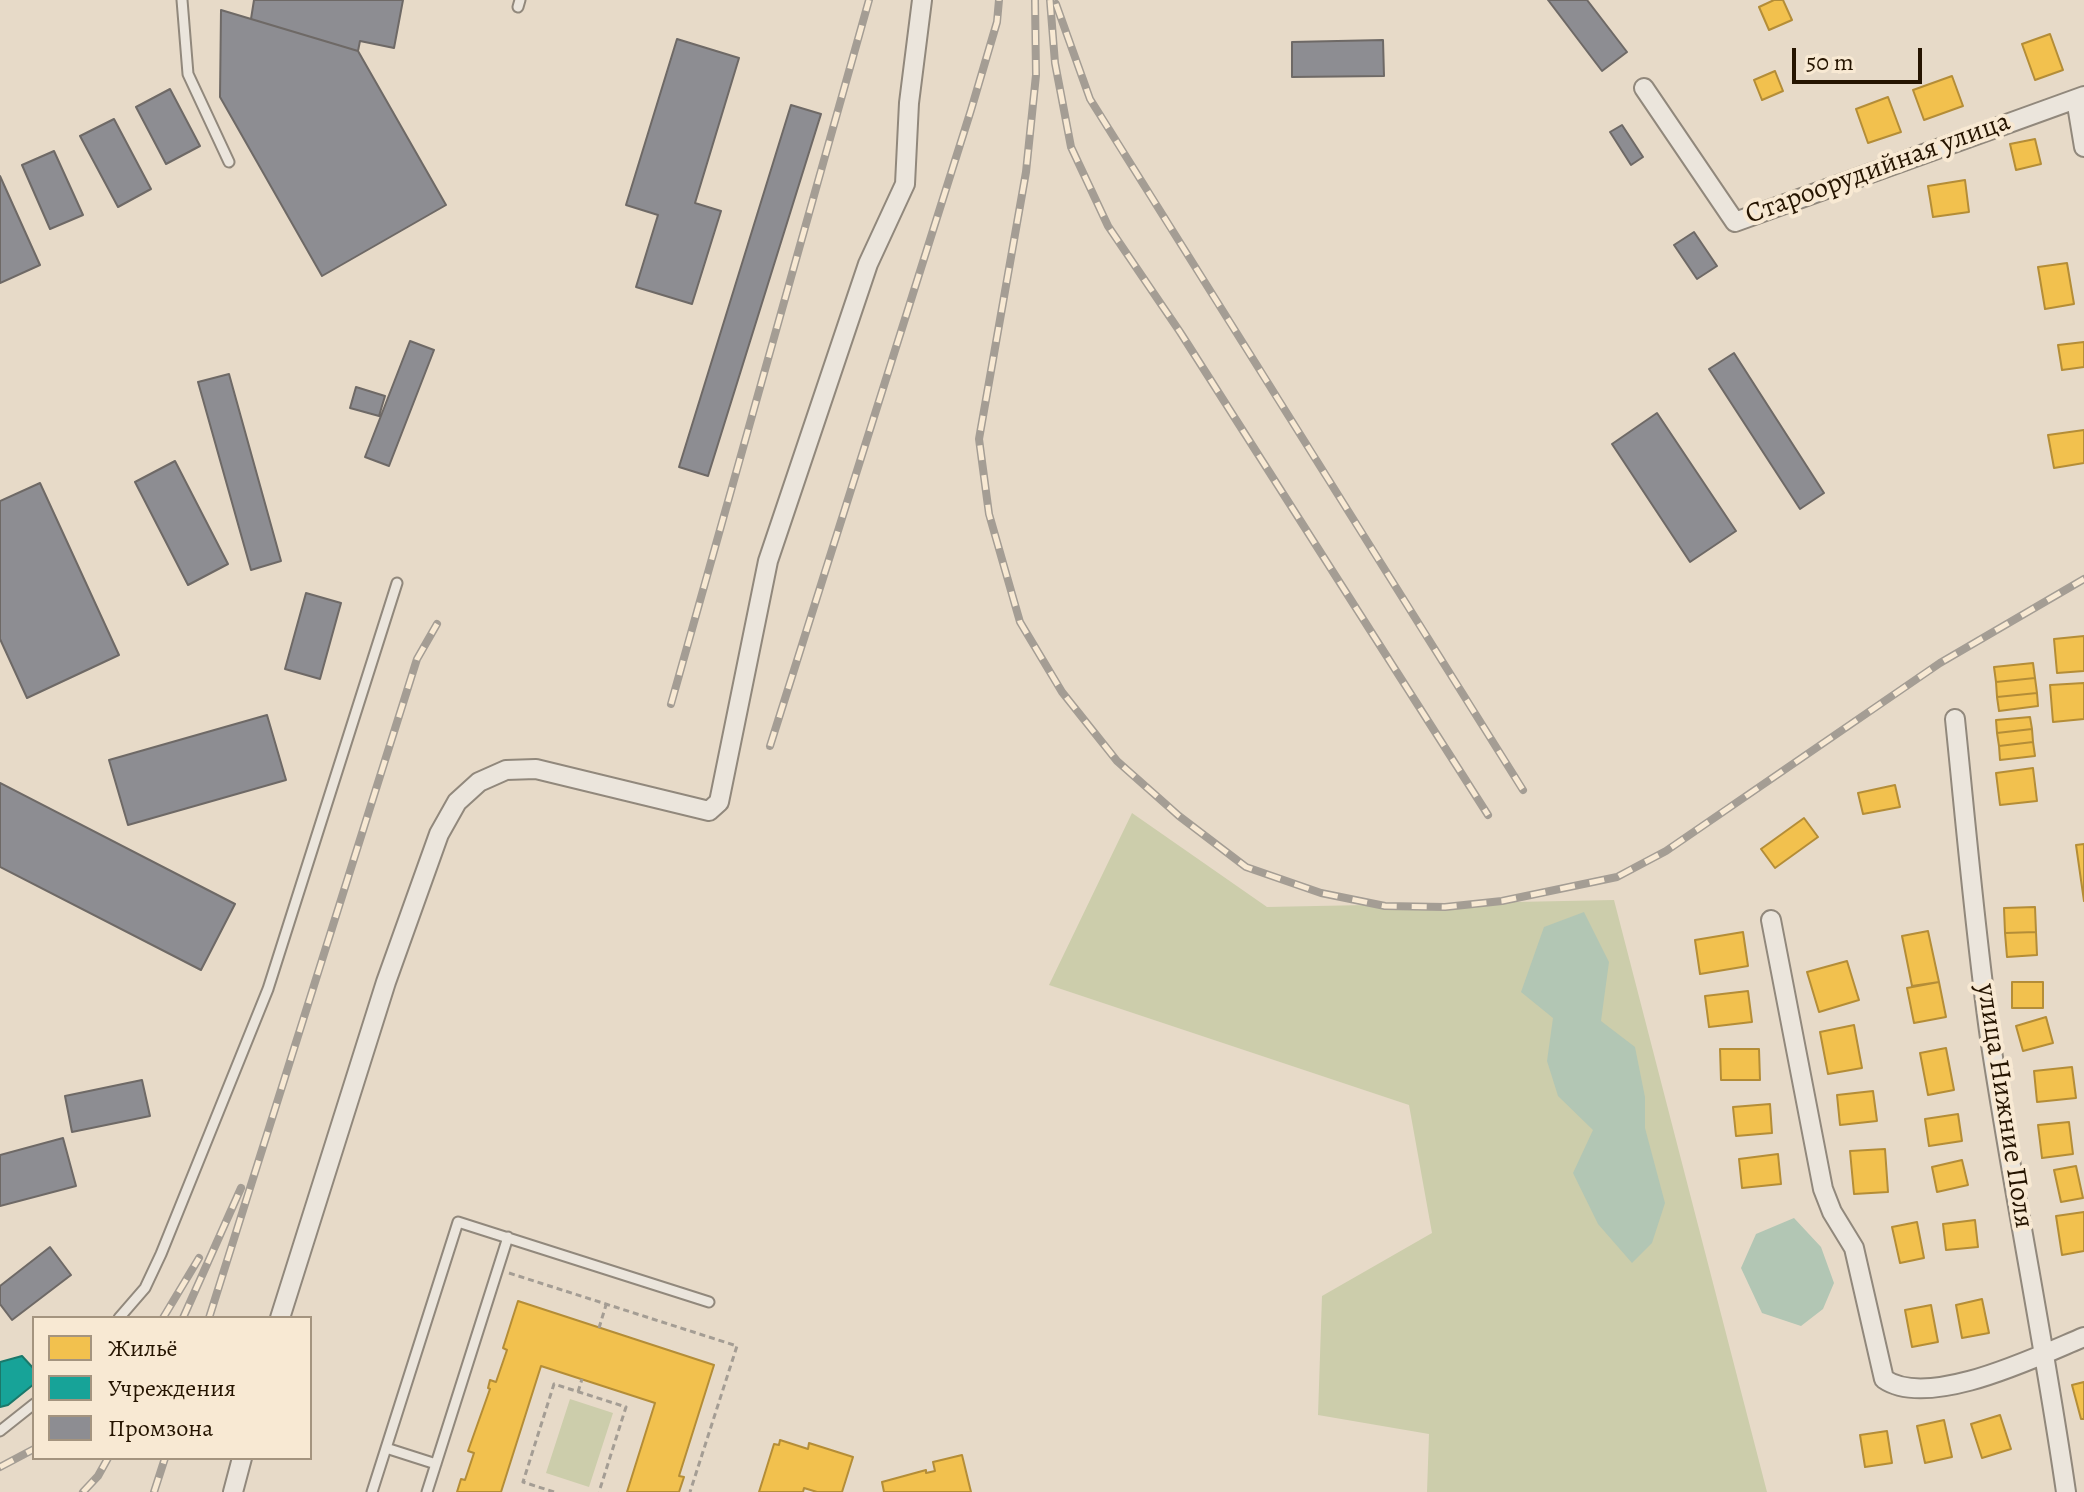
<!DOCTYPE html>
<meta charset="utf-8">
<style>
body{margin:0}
#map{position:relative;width:2084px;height:1492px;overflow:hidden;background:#e7dac8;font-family:Alegreya,serif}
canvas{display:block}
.legend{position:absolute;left:32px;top:1316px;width:280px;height:144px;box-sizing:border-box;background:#f8e9d3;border:2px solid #a4947f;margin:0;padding:10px 14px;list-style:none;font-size:24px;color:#251400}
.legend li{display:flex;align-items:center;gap:16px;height:40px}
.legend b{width:40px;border:2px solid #a4947f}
.scale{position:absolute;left:1792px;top:48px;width:130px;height:36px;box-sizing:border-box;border:4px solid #251400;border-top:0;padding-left:10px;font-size:24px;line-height:28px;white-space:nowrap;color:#251400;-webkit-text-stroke:6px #f8e9d3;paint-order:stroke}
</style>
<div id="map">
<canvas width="2084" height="1492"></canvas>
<ul class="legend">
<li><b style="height:22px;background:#f2c14e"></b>Жильё</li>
<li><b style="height:22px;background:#17a398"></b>Учреждения</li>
<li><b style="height:22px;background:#8d8d92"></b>Промзона</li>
</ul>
<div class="scale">50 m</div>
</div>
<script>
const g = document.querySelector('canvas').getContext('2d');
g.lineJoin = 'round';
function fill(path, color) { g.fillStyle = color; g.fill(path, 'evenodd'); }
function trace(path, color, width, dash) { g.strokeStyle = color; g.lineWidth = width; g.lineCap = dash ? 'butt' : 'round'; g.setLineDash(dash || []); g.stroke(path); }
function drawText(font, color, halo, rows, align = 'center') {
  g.font = font + ' Alegreya,serif'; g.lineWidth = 8; g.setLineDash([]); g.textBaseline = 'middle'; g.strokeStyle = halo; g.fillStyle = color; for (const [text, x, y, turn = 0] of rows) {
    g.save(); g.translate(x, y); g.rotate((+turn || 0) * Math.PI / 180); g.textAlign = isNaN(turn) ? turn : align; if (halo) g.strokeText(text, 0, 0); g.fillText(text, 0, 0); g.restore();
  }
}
fill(new Path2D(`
 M1132,813L1267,907L1614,900L1767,1492H1427L1429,1434L1318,1415L1322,1296L1432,1233L1409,1105L1049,985Z
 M570,1399L613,1413L589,1487L546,1473Z`), '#cccdab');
fill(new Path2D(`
 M1584,912L1609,962L1601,1021L1635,1047L1645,1097V1128L1665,1203L1652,1243L1632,1263L1598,1224L1573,1173L1593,1130L1558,1096L1547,1061L1553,1018L1521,992L1544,927Z
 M1794,1218L1821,1247L1834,1283L1823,1309L1801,1326L1762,1313L1741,1268L1756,1234Z`), '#b2c6b4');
const homes = new Path2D(`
 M1774,0H1783L1792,20L1769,30L1759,7Z
 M2050,34L2063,70L2035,80L2022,44Z
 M1775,71L1783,91L1762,100L1754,80Z
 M1952,76L1963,106L1924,120L1913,90Z
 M1888,97L1901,132L1868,143L1856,109Z
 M2035,139L2041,164L2016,170L2010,144Z
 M1965,180L1969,212L1933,217L1928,186Z
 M2067,263L2074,304L2045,309L2038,267Z
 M2084,342V367L2062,370L2058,345Z
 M2084,430V463L2054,468L2048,435Z
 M2084,636V671L2057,673L2054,639Z
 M2033,663L2035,678L1996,682L1994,667Z
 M2035,678L2037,693L1997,697L1996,682Z
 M2084,683V719L2053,722L2050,685Z
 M2037,693L2038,706L1999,711L1997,697Z
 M2030,717L2032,729L1997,733L1996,720Z
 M2032,729L2033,742L1999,746L1997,733Z
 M2033,742L2035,756L2000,760L1999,746Z
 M2033,768L2037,801L2000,805L1996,773Z
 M1895,785L1900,807L1863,814L1858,793Z
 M1804,818L1818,837L1775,868L1761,849Z
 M2084,844V901L2076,845Z
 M2035,907L2036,932L2005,933L2004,908Z
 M1928,931L1939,982L1912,986L1902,936Z
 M1743,932L1748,966L1700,974L1695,940Z
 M2036,932L2037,955L2007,957L2005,933Z
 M1847,961L1859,1000L1819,1012L1807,972Z
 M1939,982L1946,1017L1914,1023L1907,988Z
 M2012,982H2043V1008H2012Z
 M1748,991L1752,1022L1709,1027L1705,996Z
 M2046,1017L2053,1043L2023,1051L2016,1026Z
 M1854,1025L1862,1068L1828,1074L1820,1032Z
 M1946,1048L1954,1090L1928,1095L1920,1053Z
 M1720,1049H1759L1760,1080H1721Z
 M2072,1067L2076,1098L2037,1102L2034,1071Z
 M1873,1091L1877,1121L1840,1125L1837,1095Z
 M1770,1104L1772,1133L1736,1136L1733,1107Z
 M1958,1114L1962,1141L1929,1146L1925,1119Z
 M2069,1122L2073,1154L2042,1158L2038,1125Z
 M1885,1149L1888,1192L1854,1194L1850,1151Z
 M1778,1154L1781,1184L1742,1188L1739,1159Z
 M1962,1160L1968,1185L1937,1192L1932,1167Z
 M2076,1166L2083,1198L2061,1202L2054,1170Z
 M2084,1212V1251L2062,1255L2056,1216Z
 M1975,1220L1978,1247L1946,1250L1943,1224Z
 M1917,1222L1924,1258L1900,1263L1892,1227Z
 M1982,1299L1989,1333L1962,1338L1956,1305Z
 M518,1301L714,1365L679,1476L684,1477L679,1492H627L655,1403L541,1366L501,1492H457L461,1479L465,1480L474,1453L468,1451L490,1389L488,1388L490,1380L496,1382L507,1350L503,1348Z
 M1931,1305L1938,1342L1912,1347L1905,1310Z
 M2084,1382V1419H2081L2072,1385Z
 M2000,1415L2011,1449L1982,1458L1971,1424Z
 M1944,1420L1952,1457L1925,1463L1917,1426Z
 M1887,1431L1892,1463L1865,1467L1860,1435Z
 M780,1440L808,1449L809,1443L853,1457L842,1492H817L804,1488L803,1492H759L774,1444L779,1445Z
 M962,1455L971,1492H884L882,1482L926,1470V1473L935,1471L933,1462Z`);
fill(homes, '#f2c14e');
trace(homes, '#b48d37', 2);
const public = new Path2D(`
 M22,1356L34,1369V1384L8,1405L0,1407V1362Z`);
fill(public, '#17a398');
trace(public, '#1b786a', 2);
const industry = new Path2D(`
 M254,0H403L394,48L360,41L358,51L251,19Z
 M1548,0H1587L1627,52L1602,71Z
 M221,10L358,51L446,205L322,276L220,97Z
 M677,39L739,58L695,203L721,211L692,304L636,287L658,215L626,205Z
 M1383,40L1384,76L1292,77V42Z
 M170,89L200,146L166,164L136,107Z
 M791,105L821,114L708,476L679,467Z
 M114,119L151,189L118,207L80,136Z
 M1622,125L1643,157L1631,165L1610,132Z
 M54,151L83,215L50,229L22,165Z
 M0,176L40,265L0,283Z
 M1694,232L1717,266L1697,279L1674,245Z
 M410,341L434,350L389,466L365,457Z
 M1734,353L1824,493L1800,509L1709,369Z
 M229,374L281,561L251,570L198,382Z
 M356,387L385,396L379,416L350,408Z
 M1657,413L1736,531L1690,562L1612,444Z
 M175,461L228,564L188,585L135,482Z
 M40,483L119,655L27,698L0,639V501Z
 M306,593L341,603L320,679L285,669Z
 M267,715L286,780L128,825L109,760Z
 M0,783L235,904L201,970L0,867Z
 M142,1080L150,1116L72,1132L65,1096Z
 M63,1138L76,1186L0,1206V1155Z
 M50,1247L71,1275L12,1320L0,1304V1286Z`);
fill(industry, '#8d8d92');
trace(industry, '#6e6966', 2);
const lane = new Path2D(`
 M182,0L188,74L229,162
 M518,7L520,0
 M119,1318L145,1288L161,1254L268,989L397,583
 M0,1431L34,1404
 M386,1448L436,1464
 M372,1492L458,1222L709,1302
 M427,1492L508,1237`);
const street = new Path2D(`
 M1644,88L1735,222L2084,96
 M2076,99L2084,147
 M1955,719C1966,826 1975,932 1990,1038C2013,1190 2044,1340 2066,1492
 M1771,920L1823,1189L1832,1212L1854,1248L1884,1379C1929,1410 2038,1356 2084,1337
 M280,1318L386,982L439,834L457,802L479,782L506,770L536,769L709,811L719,802L768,561L868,264L905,184L909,103L922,0
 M233,1492L242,1458`);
trace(lane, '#91887c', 13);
trace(street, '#91887c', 22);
trace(new Path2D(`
 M509,1273L737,1346L690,1492
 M599,1328L606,1305
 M578,1392L582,1379
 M554,1492L523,1482L554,1384L626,1407L599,1492`), '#a49d94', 3, [6, 4]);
trace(lane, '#ebe5dc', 9);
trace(street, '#ebe5dc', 18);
const rail = new Path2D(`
 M1035,0L1036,75L1026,172L979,439L989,514L1020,622L1062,692L1117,761L1179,816L1246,867L1321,893L1385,906L1445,907L1502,901L1617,877L1666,851L1940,663L2084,579
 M1050,0L1055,63L1071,147L1108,226L1180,332L1488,815
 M1056,4L1090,99L1523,790
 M671,704L869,0
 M770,746L971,110L997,22L999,0
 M163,1318L199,1258
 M183,1318L241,1188
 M209,1318L417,659L437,624
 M0,1467L34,1449
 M83,1492L98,1476L108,1458
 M154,1492L165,1458`);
trace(rail, '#a49d94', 8);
trace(rail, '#f8e9d3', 5, [15]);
drawText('28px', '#251400', '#f8e9d3', [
 ["Староорудийная улица",1878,169,-20],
 ["улица Нижние Поля",2004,1106,81]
]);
</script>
